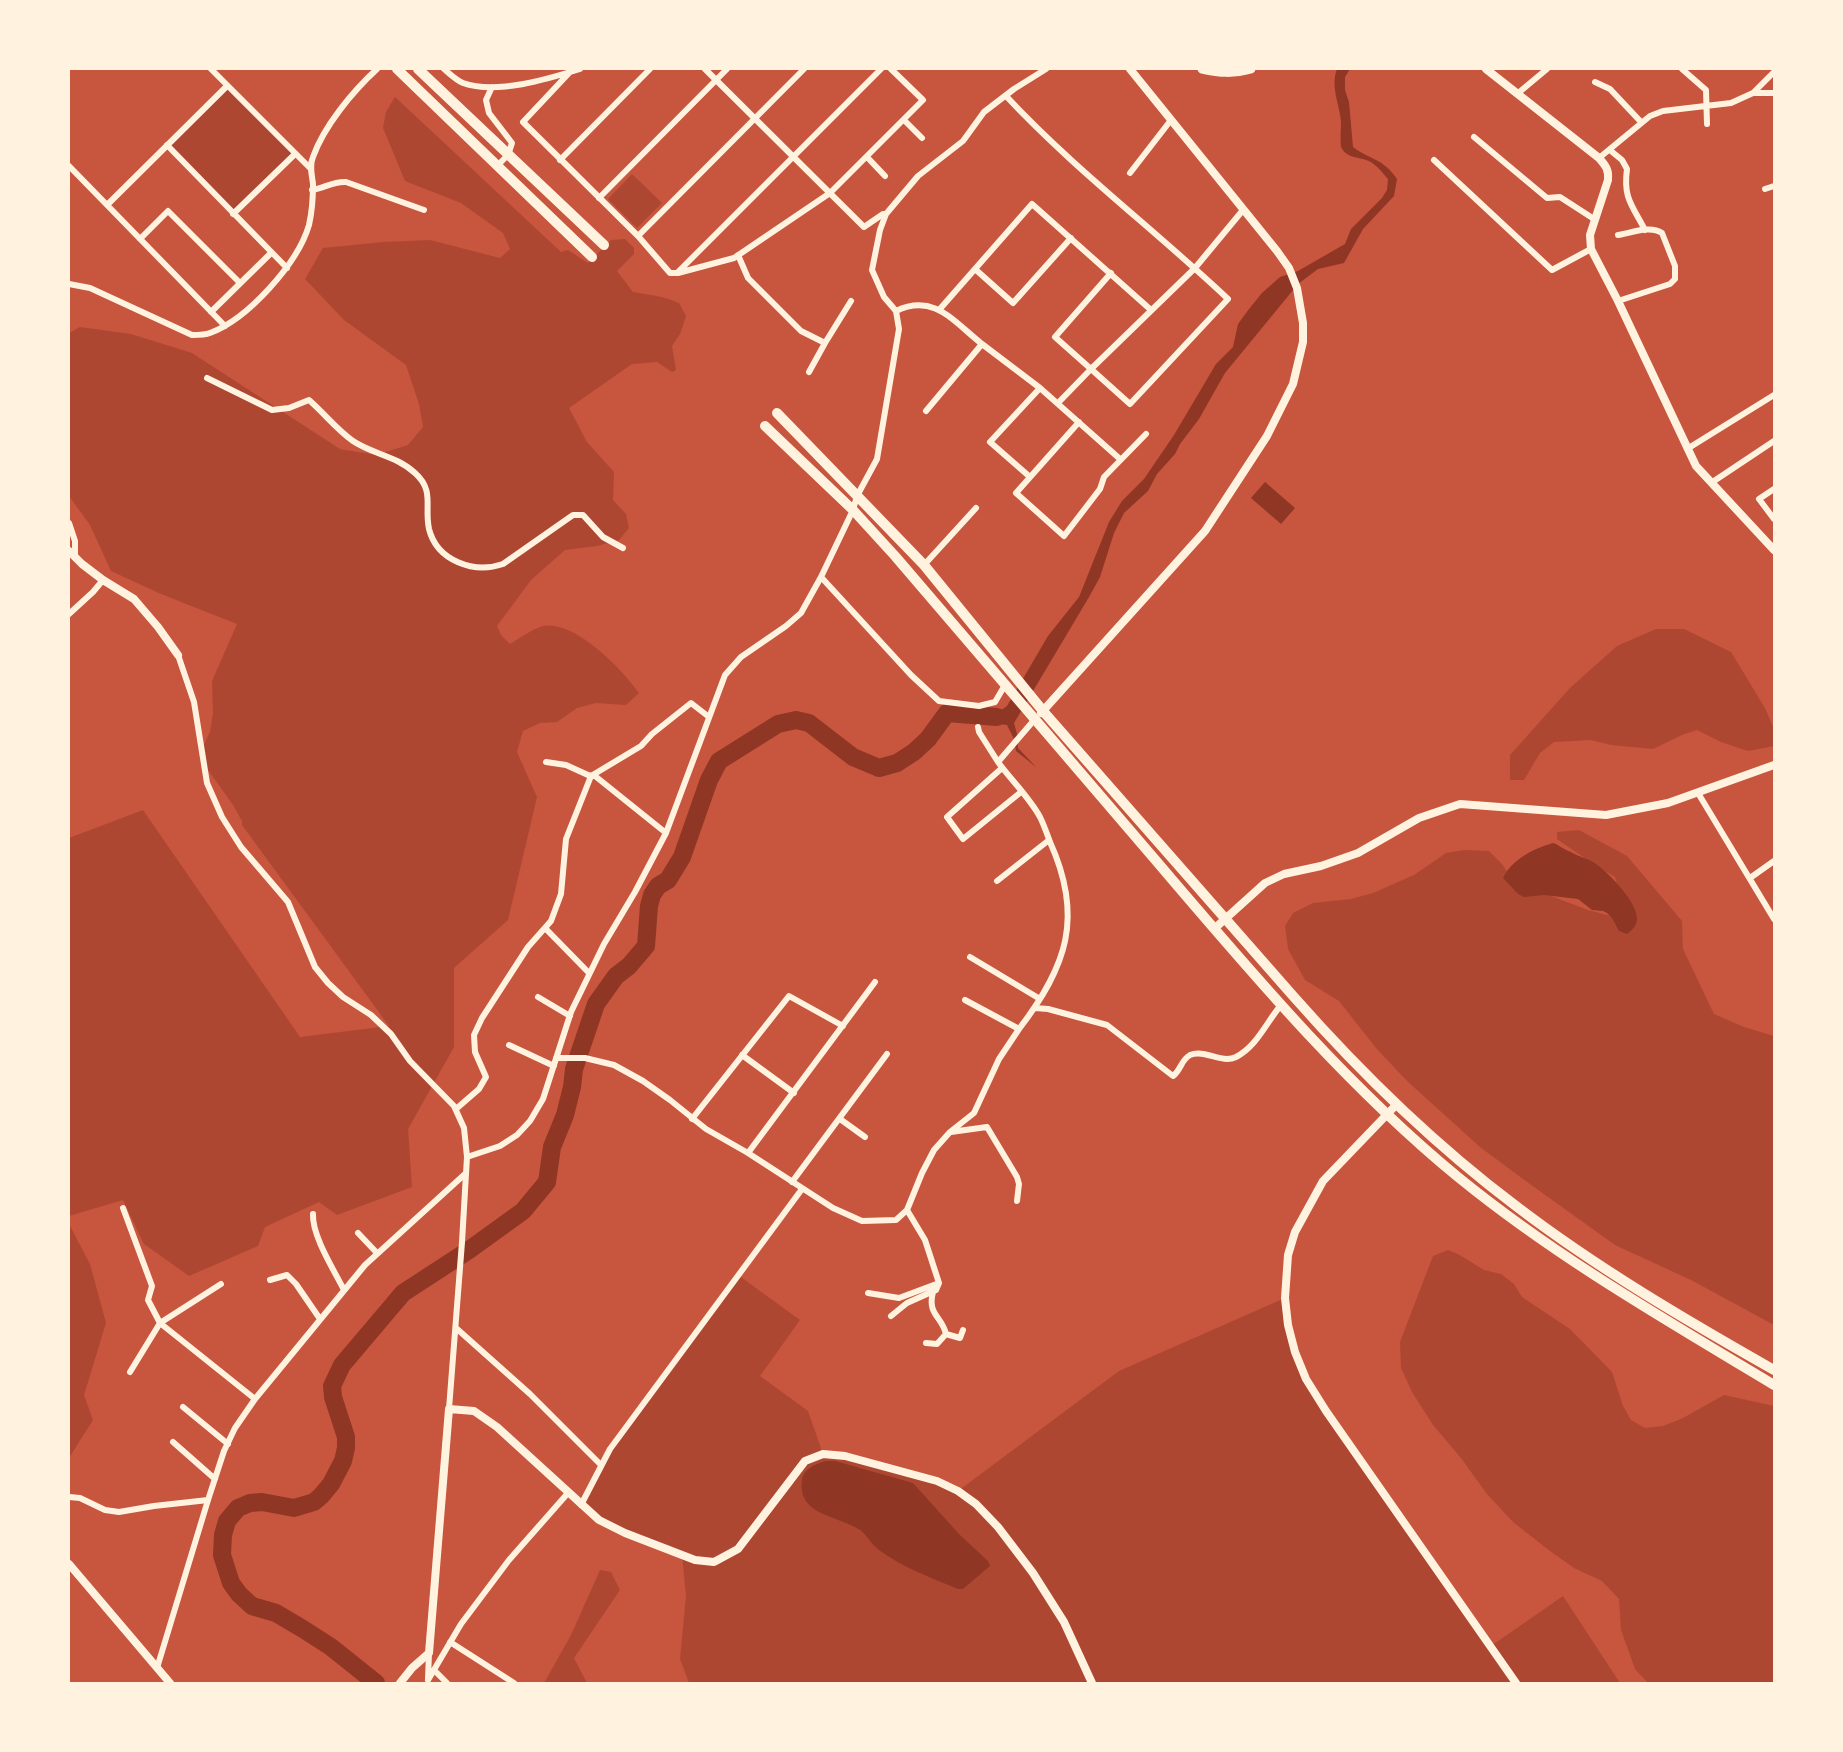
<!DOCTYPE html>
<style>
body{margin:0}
#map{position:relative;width:1843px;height:1752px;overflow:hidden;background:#c8553d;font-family:"Archivo Narrow",sans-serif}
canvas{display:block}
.frame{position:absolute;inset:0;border:70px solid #fff3e0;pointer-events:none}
</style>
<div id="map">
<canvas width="1843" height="1752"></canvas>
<div class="frame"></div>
</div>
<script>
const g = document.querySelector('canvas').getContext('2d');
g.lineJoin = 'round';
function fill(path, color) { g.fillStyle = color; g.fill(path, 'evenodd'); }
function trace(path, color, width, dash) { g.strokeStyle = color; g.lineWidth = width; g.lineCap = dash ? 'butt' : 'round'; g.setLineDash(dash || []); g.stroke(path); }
fill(new Path2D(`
 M227,86L295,154L233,214L167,145Z
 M395,97L561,252L568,250L588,263L611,240L625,239L634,248V254L617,271L633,292C650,295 664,296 679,303L686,316L680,334L672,346L676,370L672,372L657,362L632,364L569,408L587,442L614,472L613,500L626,514L629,528L619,540L597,546L565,550L531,580L497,626L501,635L510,644C520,638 532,629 543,626C575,620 622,669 639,693L626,705L596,703L577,708L557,722L540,723L523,731L517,752L537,797L508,920L454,968V1047L408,1129L412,1187L337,1215L319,1202L265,1227L258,1246L189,1276L144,1244L123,1200L69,1216V838L143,810L300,1037L389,1026L242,825V821L233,805L203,763V747L210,732L213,713L212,681L237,624L161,594L111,571L90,525L69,496V333L80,327L131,334L192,353L340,449L376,455L408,445L423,427L419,404L406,365L344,320L305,279L323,248L383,242L430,240L500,258L510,249L503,233L461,203L405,181L383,128L386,112Z
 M632,174L662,203L637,228L608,199Z
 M1656,629H1684L1731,652L1765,708L1774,729V746L1748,751L1721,742L1697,730L1682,735L1653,749L1611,745L1591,740L1554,742L1540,753L1524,780H1510V755L1570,688L1617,646Z
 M1579,830L1627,856L1682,921L1683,949L1714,1014L1744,1027L1774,1036V1325L1691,1280L1615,1245L1523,1179L1480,1147L1407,1081L1376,1048L1339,1001L1305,980L1288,949L1285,926L1293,913L1313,903L1351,899L1373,893L1414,875L1446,853L1464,850L1489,851L1502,864L1514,882L1588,910L1611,916L1622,904L1615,877L1593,864L1557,839V832Z
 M69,1224L90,1264L106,1323L84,1395L93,1420L69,1458Z
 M1448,1250L1458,1254L1484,1270L1501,1274L1514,1284L1522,1297L1570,1329L1612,1372L1623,1406L1631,1420L1645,1428L1663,1426L1683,1418L1724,1395L1774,1406V1683H1648L1635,1669L1621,1630L1619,1599L1602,1581L1574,1568L1550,1551L1513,1522L1487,1494L1461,1458L1433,1425L1412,1392L1401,1368L1400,1342L1433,1256Z
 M738,1275L800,1320L760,1376L808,1411L823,1454L845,1456L958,1491L1119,1371L1285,1298L1288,1325L1306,1379L1491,1646L1563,1596L1620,1683H689L680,1659L686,1596L682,1555L625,1533L581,1505L601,1465Z
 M600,1570L611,1572L620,1590L574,1658L587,1683H544L571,1635Z`), '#ae4732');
fill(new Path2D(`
 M1337,69H1350L1345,77V90L1349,102L1353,147C1370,160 1383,158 1397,179L1394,196L1363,229L1344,263L1318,269L1298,284L1225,373L1199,419L1180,444L1175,454L1157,474L1148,491L1124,513L1114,533L1100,577L1089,597L1014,723L1017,734L1018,748L1036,767L1016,751L1014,739L1007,725L975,721V710L1000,711L1007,706L1048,636L1079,597L1109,522L1122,501L1144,479L1174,435L1216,364L1233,347L1238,324L1249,309L1262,293L1280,277L1298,271L1345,244L1351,229L1382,198L1387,190L1388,179C1383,173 1377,166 1371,162C1360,156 1348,160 1341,147C1340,139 1341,131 1341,122C1340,105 1330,87 1337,69Z
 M1265,482L1295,508L1281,524L1251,498Z
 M1554,843C1560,846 1565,850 1571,852C1579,857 1588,858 1596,864C1609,873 1638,903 1637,919C1637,926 1632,930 1627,934L1619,931L1612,918L1607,913L1603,911L1592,910L1578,899L1544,895L1524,897L1518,894L1503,878C1511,860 1536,847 1554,843Z
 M826,1461H835L913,1483L960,1535L988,1561L990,1566L963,1589H958C931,1578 902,1567 879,1550C871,1544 867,1535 860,1530C838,1515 797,1516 802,1480C804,1468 816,1464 826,1461Z`), '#8f3625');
trace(new Path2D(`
 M376,1683L331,1647L303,1629L276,1613L252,1606L239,1594L231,1583L222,1555L223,1535L227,1521L238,1508L250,1503L262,1502L294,1508L314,1502L321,1496L331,1484L343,1461L346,1448V1437L333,1397L332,1386L342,1365L403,1293L469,1250L523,1211L547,1182L552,1147L565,1115L572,1087L574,1069L596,1004L616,976L629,966L646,946L649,906L652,895L658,886L668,880L682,857L709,780L719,761L778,724L796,720L809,723L853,757L879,768L897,763L914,752L928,739L947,713L997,717`), '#8f3625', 18);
trace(new Path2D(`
 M211,69L311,169
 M444,69C450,74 456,80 463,83C496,95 548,79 580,69
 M705,69L864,227L883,214H886
 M1682,69L1706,90L1707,124
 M570,72L523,122L638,236L670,273H678L734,258L830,193L923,100L891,69
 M1595,82L1610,89L1641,122
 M492,87L486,100L489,113L512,143L508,155L497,166
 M1753,93H1774
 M1517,94L1547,69
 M1006,96C1074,169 1155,230 1228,299L1130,404L1091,369L1058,403
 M904,120L922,138
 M1474,137L1547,198L1560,197L1594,219
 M167,145L287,268
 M1611,151L1622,160L1627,169C1623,198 1632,205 1645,230
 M867,157L885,176
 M1599,158L1650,116L1663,111L1731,103L1753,93L1774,72
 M560,160L650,69
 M1434,160L1552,270L1591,249
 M69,166L225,326
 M1130,173L1171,120
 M1765,189L1774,186
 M312,190C324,188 334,181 346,182L424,210
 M599,198L727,69
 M107,205L227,86
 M233,214L295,154
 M1618,235C1631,233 1650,225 1662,233L1675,266V279L1670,284L1618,301
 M638,236L804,69
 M140,239L168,211L240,283
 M738,255L748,278L801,331L825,343L851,301
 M975,269L1013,303L1071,238
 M678,272L881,69
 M1111,273L1055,337L1091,369L1195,268L1243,210
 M69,284L90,288L192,335C198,335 205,335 210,333C248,319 298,263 309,225C312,212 313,196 313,184C312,175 309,166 313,157C324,126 353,91 377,69
 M939,310L1032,204L1151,310
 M896,311C934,293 953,321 982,344L926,411
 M211,312L271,253
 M982,344L1040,388L1120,459
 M809,372L825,343
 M207,378L272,410L289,408L309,400C324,413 337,430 353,441C372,454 397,456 415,473C435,491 424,506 429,529C437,561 474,574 503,564L573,515H583L603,537L623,548
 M1079,422L1016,493L1064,536L1100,489L1104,477L1146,434
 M1687,449L1774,395
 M1030,477L990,442L1040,388
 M1711,483L1774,441
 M1774,489L1759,499L1774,519
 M69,523L75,541V557
 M924,565L976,508
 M821,577L911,675L939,701L979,706L995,702L1005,685
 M69,614L93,592L103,580
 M178,655L194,702L207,783L222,817L241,847L288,902L315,967L328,983L343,997L371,1015L391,1034L410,1061L454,1106L464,1128L467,1157L462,1242L449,1409
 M978,727L979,732L998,762
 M546,762L566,765L588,775L595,776L666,833
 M1002,768L947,817L963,839L1021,792
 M1698,793L1774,919
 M1750,878L1774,861
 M997,881L1049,840
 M545,928L589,973
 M970,957L1040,999
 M538,997L570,1016
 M965,1000L1019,1029C1067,966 1084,917 1050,842C1047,834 1044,825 1040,817C1029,797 1011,780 998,762L1035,719
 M1035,1008L1048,1009L1107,1025L1173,1076C1181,1070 1181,1060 1190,1055C1205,1049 1221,1064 1236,1057C1257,1046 1266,1023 1281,1005
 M509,1045L554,1066
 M742,1055L794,1093
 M556,1058H585L614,1065L643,1081L670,1100L706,1129L748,1153L833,1208L862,1221L896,1220L907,1210L922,1173L934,1150L950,1132L974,1113L999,1059L1019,1029
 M456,1109L479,1089L486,1077L475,1052L474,1035L482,1018L528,947L551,921L561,894L566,839L591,776L641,746L652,734L691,703L709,717
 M692,1119L789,996L843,1026
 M840,1119L865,1137
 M951,1132L987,1127L1017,1177L1019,1184L1017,1201
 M748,1153L875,982
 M467,1157L500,1146L517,1135L530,1121L543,1099L571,1012L604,944L635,892L666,833L725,675L741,657L786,626L801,613L821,577L853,510L857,496L877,459L899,329L896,311L884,297L872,270L880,230L886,214L918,176L963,141L984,112L1014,89L1046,69
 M792,1182L887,1054
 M123,1208L152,1286L148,1300L160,1323L255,1399
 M313,1214C312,1236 334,1270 344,1290
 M358,1233L377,1253
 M270,1280L287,1275L296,1284L320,1319
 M868,1293L899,1298L939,1283
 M891,1316L907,1303L936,1290L939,1283L925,1240L907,1210
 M456,1328L530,1394L601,1465
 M946,1334L960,1338L963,1330
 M926,1343L937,1344L946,1334C942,1316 927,1315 933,1292
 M130,1372L160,1323L221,1284
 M183,1407L228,1444
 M173,1442L215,1479
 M69,1497L80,1498L105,1510L119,1512L154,1506L208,1500
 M581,1505L610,1449L802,1189
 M450,1642L514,1683
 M157,1668L208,1500L224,1451L235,1428L255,1399L365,1265L465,1174
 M435,1671L447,1683
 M428,1679L429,1653
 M428,1680L461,1624L509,1560L568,1493`), '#fff3e0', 6);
trace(new Path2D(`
 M1486,69L1599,158C1606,166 1609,170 1608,180L1590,235L1591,249L1618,301L1696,466L1774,550
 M69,551L82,564L103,580L134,599L158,627L178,655
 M1041,713L1205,531L1267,436L1293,384L1303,342V323L1297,288L1289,268L1277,251L1130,69
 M1214,929L1265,883L1284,874L1321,866L1358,853L1419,818L1460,804L1606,815L1668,803L1774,765
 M1397,1104L1323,1181L1295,1232L1288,1255L1285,1298L1288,1325L1295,1352L1306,1379L1326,1411L1516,1683
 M69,1564L170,1683
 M400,1683L412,1668L429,1653L449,1409L474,1411L497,1427L599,1520L625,1533L695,1560L714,1562L738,1549L805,1461L823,1454L845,1456L937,1481L958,1491L976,1504L998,1527L1033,1573L1064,1622L1092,1683`), '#fff3e0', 8);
trace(new Path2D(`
 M1202,69C1220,73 1233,74 1251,69`), '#fff3e0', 9);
trace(new Path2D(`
 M397,69L592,257
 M418,69L604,245
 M777,413L924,565L1043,711L1294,997C1361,1073 1435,1145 1516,1206C1597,1268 1686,1320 1774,1370
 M765,426L853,510L895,556C983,659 1071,761 1158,863C1252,973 1345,1084 1458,1177C1556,1257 1666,1320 1774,1385`), '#fff3e0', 10);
</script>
